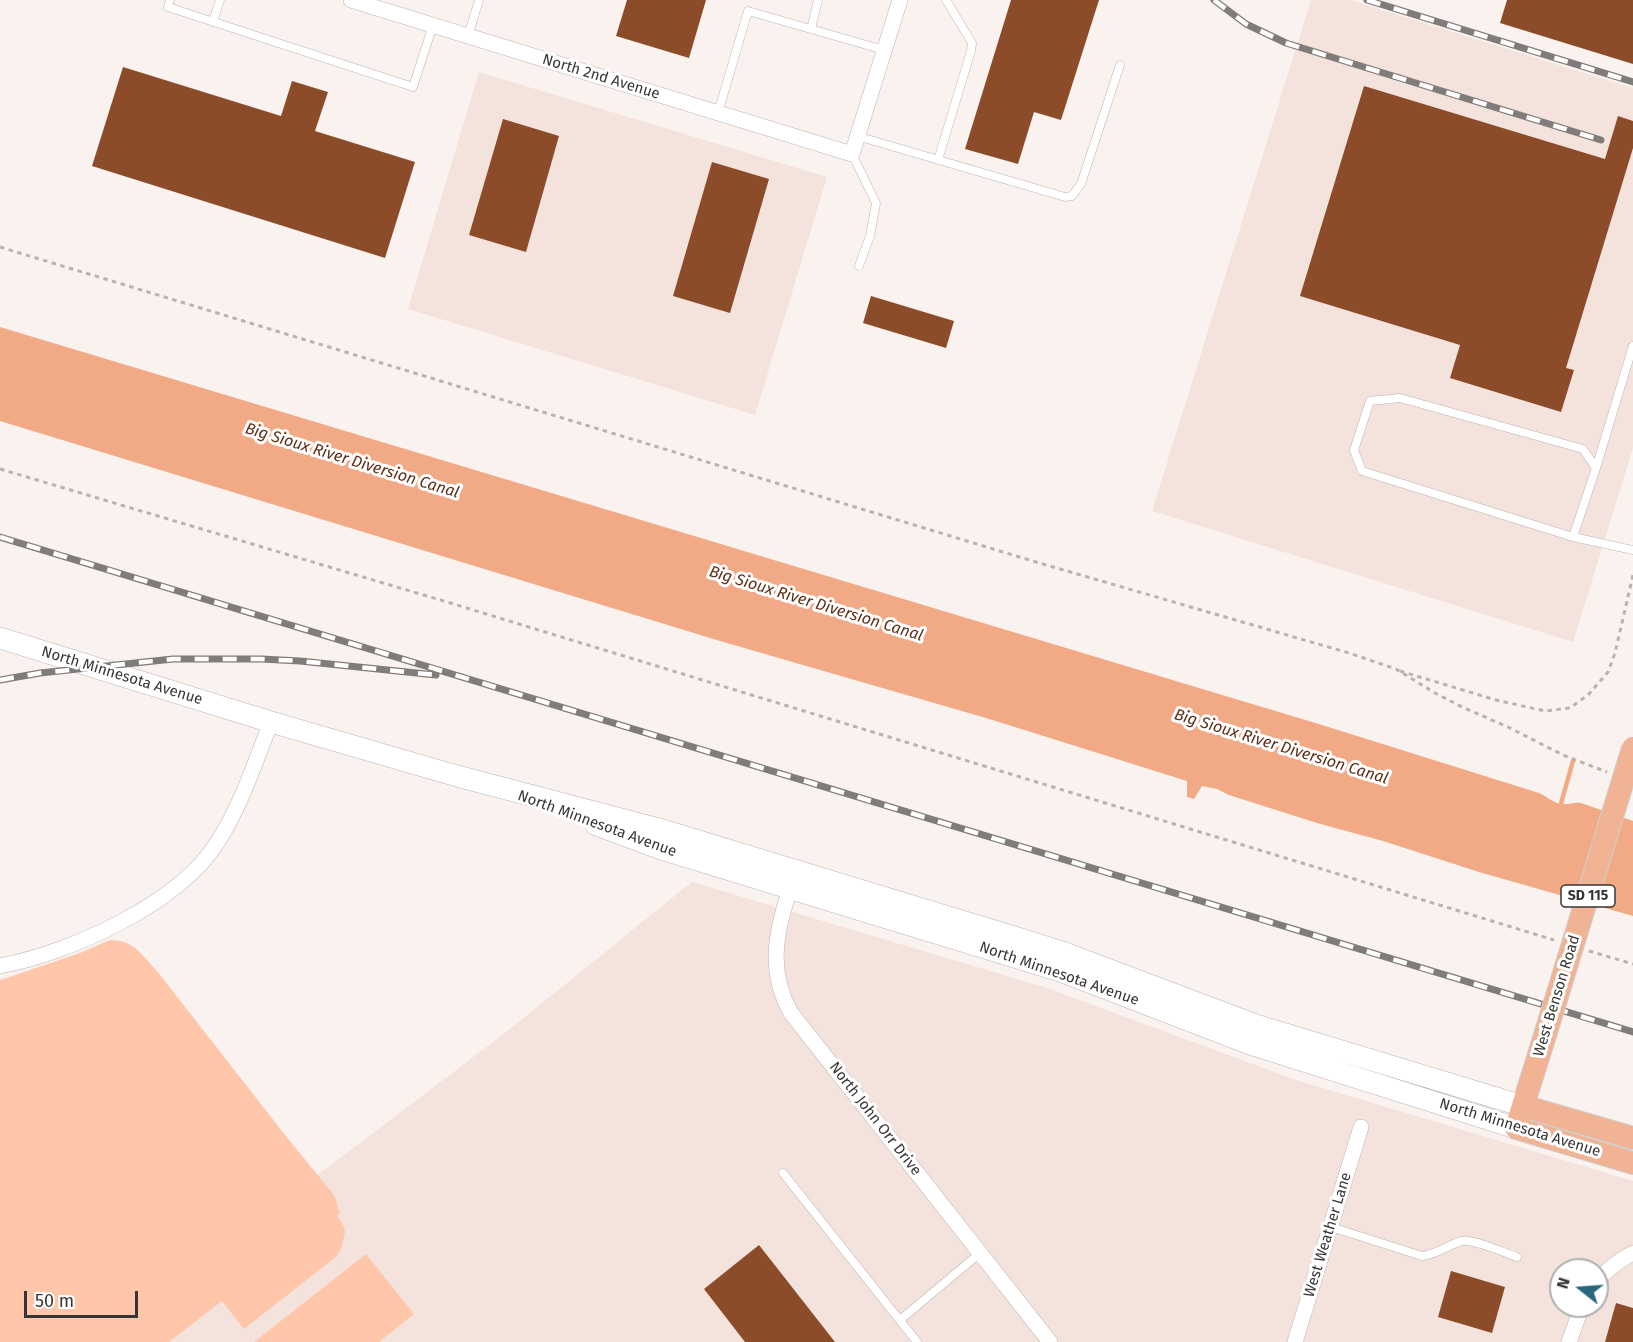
<!DOCTYPE html>
<style>
body{margin:0}
#map{position:relative;width:1633px;height:1342px;overflow:hidden;background:#faf2ef;font-family:"Fira Sans",sans-serif}
canvas{display:block}
.north{position:absolute;left:1549px;top:1258px;width:60px;height:60px;box-sizing:border-box;background:#fff;border:2px solid #afafae;border-radius:50%;rotate:287deg;font-size:16px;font-weight:700;line-height:24px;text-align:center;color:#383634}
.north::after{content:'';display:block;margin:auto;width:21px;height:27px;background:#2a667e;clip-path:polygon(50% 0,100% 100%,50% 72%,0 100%)}
.scale{position:absolute;left:24px;top:1291px;width:114px;height:27px;box-sizing:border-box;border:3px solid #383634;border-top:0;padding-left:8px;font-size:18px;line-height:21px;white-space:nowrap;color:#383634;-webkit-text-stroke:4px #fff;paint-order:stroke}
</style>
<div id="map">
<canvas width="1633" height="1342"></canvas>
<div class="north">N</div>
<div class="scale">50 m</div>
</div>
<script>
const g = document.querySelector('canvas').getContext('2d');
g.lineJoin = 'round';
function fill(path, color) { g.fillStyle = color; g.fill(path, 'evenodd'); }
function trace(path, color, width, dash) { g.strokeStyle = color; g.lineWidth = width; g.lineCap = dash ? 'butt' : 'round'; g.setLineDash(dash || []); g.stroke(path); }
function drawText(font, color, halo, rows, align = 'center') {
  g.font = font + ' "Fira Sans",sans-serif'; g.lineWidth = 6; g.setLineDash([]); g.textBaseline = 'middle'; g.strokeStyle = halo; g.fillStyle = color; for (const [text, x, y, turn = 0] of rows) {
    g.save(); g.translate(x, y); g.rotate((+turn || 0) * Math.PI / 180); g.textAlign = isNaN(turn) ? turn : align; if (halo) g.strokeText(text, 0, 0); g.fillText(text, 0, 0); g.restore();
  }
}
fill(new Path2D(`
 M1311,0H1350L1633,88V448L1573,642L1152,511Z
 M479,72L827,177L755,415L408,309Z
 M692,882L1044,987L1296,1080L1633,1181V1342H0V1146L253,1224L501,1036ZM1561,1270H1597V1306H1561Z`), '#f3e3dc');
fill(new Path2D(`
 M110,940C134,940 142,955 157,971L289,1140L334,1195L340,1213L337,1216L344,1227L345,1232L342,1246L337,1256L244,1329L222,1301L169,1342H0V980L80,953Z
 M366,1254L414,1314L379,1342H254Z`), '#ffc6aa');
fill(new Path2D(`
 M0,327L1322,725L1539,793C1548,797 1555,805 1566,804C1572,804 1575,802 1581,803L1633,821V916L1479,872L1383,841L1317,823L1229,795L1217,789L1202,786L1194,799L1187,797V781L986,718L720,641L0,421Z`), '#f2aa86');
trace(new Path2D(`
 M1560,807L1573,761`), '#f2aa86', 4.5);
fill(new Path2D(`
 M627,0H706L689,58L616,36Z
 M1011,0H1099L1061,120L1034,112L1018,164L965,149Z
 M1507,0H1633V64L1500,23Z
 M123,67L281,116L292,81L328,92L315,131L415,162L385,258L92,166Z
 M1364,86L1605,159L1618,116L1633,121V148L1566,368L1574,370L1561,412L1450,378L1460,345L1300,296Z
 M503,119L559,136L526,252L469,235Z
 M712,162L769,179L730,313L673,296Z
 M871,296L954,321L946,348L863,323Z
 M759,1245L835,1342H745L704,1289Z
 M1451,1271L1505,1287L1492,1333L1438,1317Z
 M1616,1303L1633,1308V1342H1605Z`), '#8c4c2a');
const lane = new Path2D(`
 M170,0L168,7L413,87L433,25
 M213,22L220,0
 M811,29L818,0
 M468,36L479,0
 M718,113L748,11L884,50
 M857,136L1065,197L1072,196L1081,184L1120,65
 M852,154L876,203L870,236L859,266
 M938,160L971,51L972,43L946,0
 M1596,468L1633,346
 M1573,537L1596,468L1583,449L1400,398L1370,401L1354,450L1362,471L1573,537L1633,550
 M783,1173L917,1342
 M1331,1227L1422,1256C1438,1254 1449,1244 1462,1241C1474,1239 1505,1253 1517,1257
 M900,1320L980,1253`);
const street = new Path2D(`
 M351,0L852,154L900,0
 M793,879C778,926 765,967 791,1013L1050,1342
 M0,966C70,953 178,904 217,843C241,806 255,762 271,722
 M1597,1281C1608,1269 1619,1260 1633,1253
 M1295,1342L1361,1127
 M1569,1342L1582,1306`);
const secondary = new Path2D(`
 M0,638L271,722L457,776L666,831L1021,939L1065,953L1256,1025L1523,1106
 M596,825L661,849L1060,971L1250,1044L1516,1128`);
const primary = new Path2D(`
 M1542,1045L1516,1128L1633,1163
 M1523,1106L1633,1138`);
trace(lane, '#bbb3b0', 9);
trace(street, '#bbb3b0', 16);
trace(secondary, '#bbb3b0', 22);
trace(primary, '#cfcfce', 24);
trace(new Path2D(`
 M0,247L1036,562L1349,653L1396,669L1435,693L1462,707L1508,727L1563,755L1607,772
 M0,469L447,602L1554,940
 M1400,671L1496,700L1545,711L1570,708L1589,694L1608,672L1615,653L1633,575
 M1589,951L1633,964`), '#b9b3b0', 3, [4.5, 4.5]);
trace(lane, '#fff', 8);
trace(street, '#fff', 15);
trace(secondary, '#fff', 21);
trace(primary, '#f0b494', 22);
const rail = new Path2D(`
 M1214,0L1246,24L1286,43L1601,140
 M1367,0L1633,82
 M0,537L1633,1032
 M0,680L40,673L173,659H261L300,661L436,675`);
trace(rail, '#807c7a', 7);
trace(rail, '#fff', 4.5, [14]);
const primaryBridge = new Path2D(`
 M1542,1045L1633,748`);
trace(primaryBridge, '#cfcfce', 24, []);
trace(primaryBridge, '#f0b494', 22);
for (const [x, y, w] of [
 [1588,896,54]
]) { const box = new Path2D(); box.roundRect(x - w / 2, y - 11, w, 22, 4.5); g.fillStyle = '#fff'; g.fill(box); trace(box, '#383634', 1.5); }
drawText('bold 14px', '#383634', null, [
 ["SD 115",1588,896]
]);
drawText('15px', '#383634', '#fff', [
 ["North 2nd Avenue",601,77,17],
 ["North Minnesota Avenue",122,676,17],
 ["North Minnesota Avenue",597,824,20],
 ["North Minnesota Avenue",1059,974,19],
 ["West Benson Road",1557,996,-73],
 ["North John Orr Drive",875,1119,52],
 ["North Minnesota Avenue",1520,1128,17],
 ["West Weather Lane",1328,1235,-73]
]);
drawText('italic 16px', '#5d2f16', '#fff', [
 ["Big Sioux River Diversion Canal",352,461,17],
 ["Big Sioux River Diversion Canal",816,604,17],
 ["Big Sioux River Diversion Canal",1281,747,17]
]);
</script>
